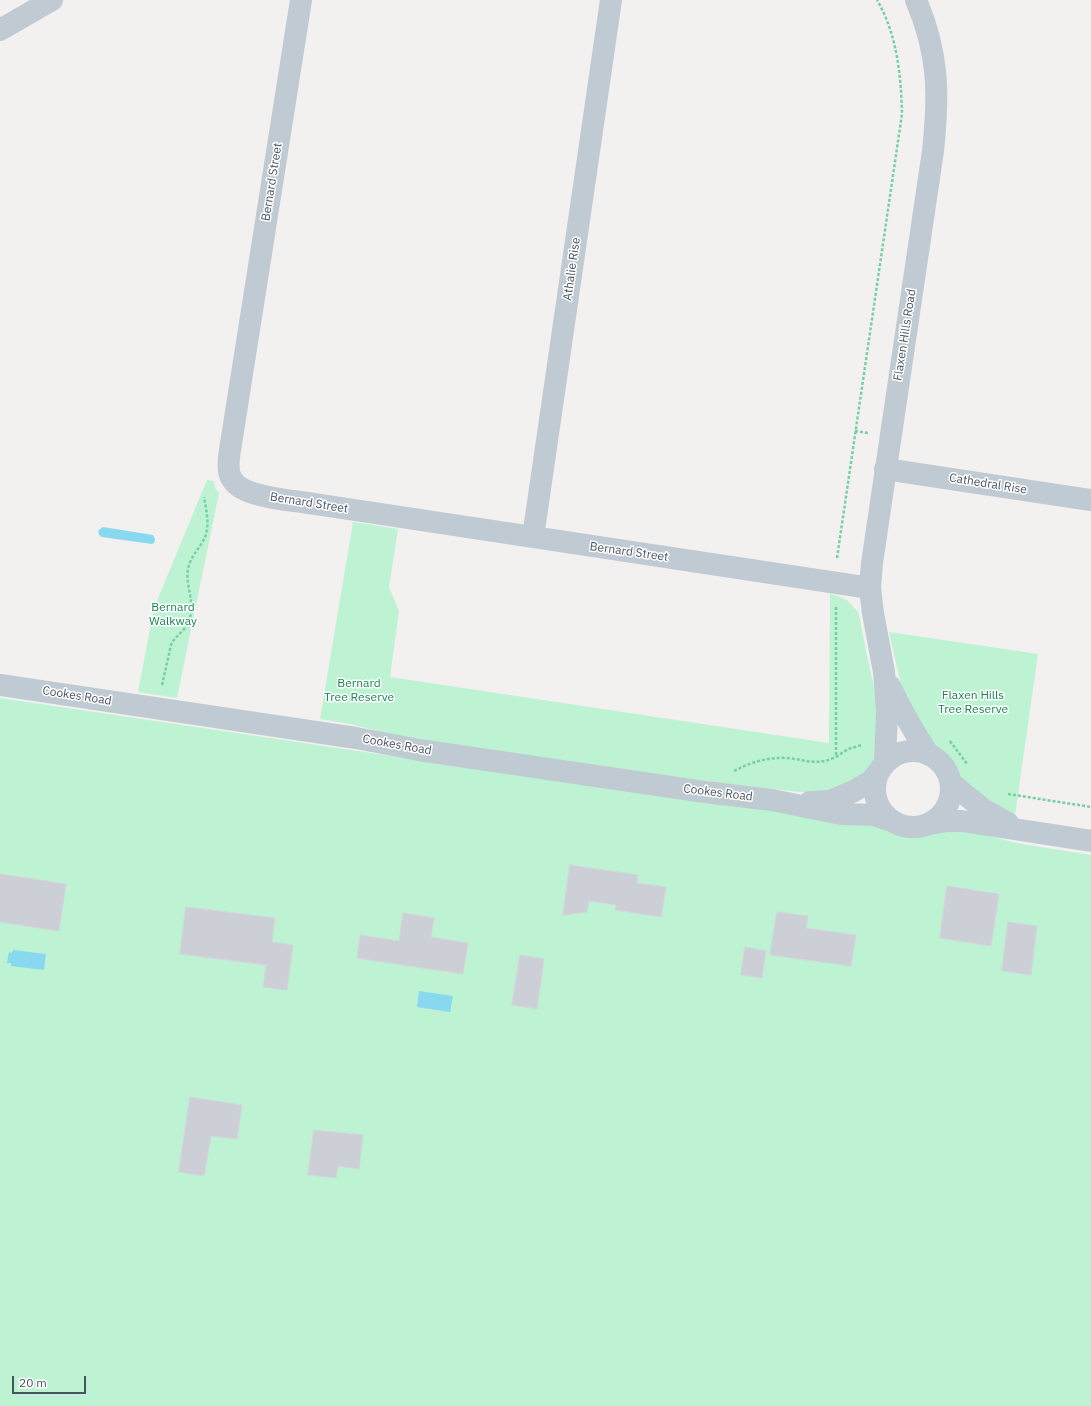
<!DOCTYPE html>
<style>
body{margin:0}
#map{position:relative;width:1091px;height:1406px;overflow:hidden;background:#f3f0f0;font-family:"IBM Plex Sans",sans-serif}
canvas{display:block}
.scale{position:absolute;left:12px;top:1376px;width:74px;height:18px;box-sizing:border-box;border:2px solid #47535f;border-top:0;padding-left:5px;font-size:12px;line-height:14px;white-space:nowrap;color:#47535f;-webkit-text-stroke:3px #fff;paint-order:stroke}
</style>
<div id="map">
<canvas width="1091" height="1406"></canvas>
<div class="scale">20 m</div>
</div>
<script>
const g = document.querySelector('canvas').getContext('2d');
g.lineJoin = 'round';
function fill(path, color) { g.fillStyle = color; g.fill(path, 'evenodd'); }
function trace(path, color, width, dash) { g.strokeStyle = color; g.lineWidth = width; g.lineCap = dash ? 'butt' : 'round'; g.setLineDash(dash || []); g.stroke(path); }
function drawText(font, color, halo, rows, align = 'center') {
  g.font = font + ' "IBM Plex Sans",sans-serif'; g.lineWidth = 3; g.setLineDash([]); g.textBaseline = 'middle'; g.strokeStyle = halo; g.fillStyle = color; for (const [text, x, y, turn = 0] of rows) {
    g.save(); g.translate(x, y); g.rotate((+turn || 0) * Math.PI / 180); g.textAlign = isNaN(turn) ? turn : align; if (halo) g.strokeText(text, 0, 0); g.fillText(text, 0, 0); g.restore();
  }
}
fill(new Path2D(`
 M207,480L214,481L215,488L219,493L177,698L138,692L154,608Z
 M353,522L398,529L389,587L399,611L390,677L829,743L830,594L840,597L847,600L858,612L860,619L866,651L876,696L880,728L873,765L843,789L814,793L799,792L719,783L403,737L350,724L320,719Z
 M889,632L1038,654L1015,815L993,806L959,776L949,761L931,744L902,689Z
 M0,698L533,777L881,825L902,836L913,837L924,836L937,831L975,832L1016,843L1091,855V1406H0Z`), '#bdf2d3');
fill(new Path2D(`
 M103,527L153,535L155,539L154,543L152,544L102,537L100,536L98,532L99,530Z
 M13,950L46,954L44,970L11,966V963H7L9,952L12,953Z
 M419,991L453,996L450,1012L417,1007Z`), '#88d8f0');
const building = new Path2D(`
 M570,865L638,875L637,883L666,887L661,917L615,910L616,905L589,901L587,912L563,915Z
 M0,874L66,884L59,931L0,922Z
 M947,886L999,894L991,946L940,938Z
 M186,907L275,918L272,942L293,945L287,990L263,987L266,965L180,954Z
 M777,912L808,916L806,928L856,935L851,966L770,955Z
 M403,913L434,918L431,937L468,943L463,974L357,958L360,935L399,941Z
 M1008,922L1037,926L1031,975L1002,971Z
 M745,947L766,951L762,978L741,975Z
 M520,955L544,959L537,1009L512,1005Z
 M190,1097L242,1105L237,1139L211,1136L204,1176L179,1172Z
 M314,1130L363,1135L359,1169L338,1166L336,1178L308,1175Z`);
fill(building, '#cccfd5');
trace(building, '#d4d6dc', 1);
trace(new Path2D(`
 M855,431L868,433
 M837,558L902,114C901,75 897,34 877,0
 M836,607V757L848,749L862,745
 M162,685L171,645C175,635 185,632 189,621C196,602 185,587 188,569C190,557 200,548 205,537C210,525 206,509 204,497
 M950,741L967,764
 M734,771C751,762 768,757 788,758C807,760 816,766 836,757
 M1008,794L1091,807`), '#73d1a5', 2.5, [3, 2]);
trace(new Path2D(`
 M301,0L230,450C229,458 227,467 230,475C232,481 238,487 245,490C261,498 296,501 315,504L870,588
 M885,469L1091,500
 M533,537L611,0
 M0,685L356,738L419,750L705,792L772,800L841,814L874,815L892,821
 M810,802L830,801L854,791L871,781L883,766`), '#c0cad2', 22);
trace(new Path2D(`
 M0,30L52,0
 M890,686C901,710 914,732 929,755
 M875 789a38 38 0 1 1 76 0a38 38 0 1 1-76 0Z
 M885,763L887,712L884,672L873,613L870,588L872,563L933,151C939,94 939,54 916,0
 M951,783L983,809L1008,823
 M929,824L947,821H962L1091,841`), '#c0cad2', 22);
drawText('12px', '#47535f', '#fff', [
 ["Bernard Street",272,182,-81],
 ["Athalie Rise",572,269,-82],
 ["Flaxen Hills Road",905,335,-81],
 ["Cathedral Rise",988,484,9],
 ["Bernard Street",309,503,9],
 ["Bernard Street",629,552,8],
 ["Cookes Road",77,696,9],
 ["Cookes Road",397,745,10],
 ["Cookes Road",718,793,7]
]);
drawText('12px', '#13854f', '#fff', [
 ["Bernard",173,608],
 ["Walkway",173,622],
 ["Bernard",359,684],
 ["Tree Reserve",359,698],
 ["Flaxen Hills",973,696],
 ["Tree Reserve",973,710]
]);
</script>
